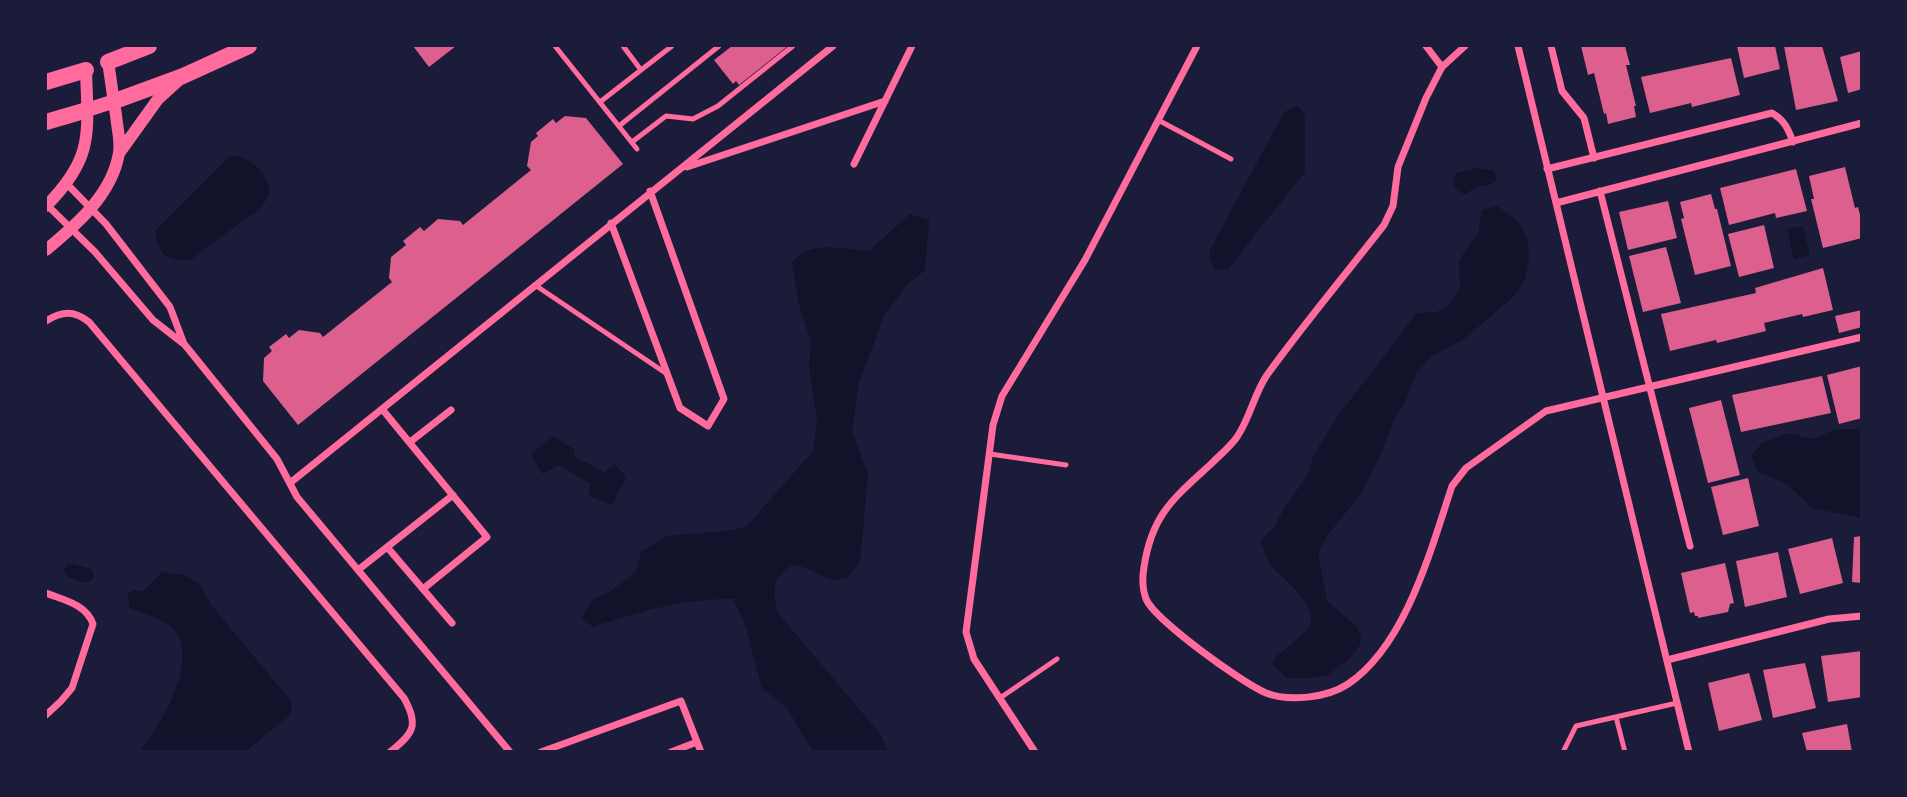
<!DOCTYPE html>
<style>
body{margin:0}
#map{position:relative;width:1907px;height:797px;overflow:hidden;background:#1b1b3a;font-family:Helvetica,sans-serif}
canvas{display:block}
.frame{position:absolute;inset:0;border:47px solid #1b1b3a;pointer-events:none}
</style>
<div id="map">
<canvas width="1907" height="797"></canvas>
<div class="frame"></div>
</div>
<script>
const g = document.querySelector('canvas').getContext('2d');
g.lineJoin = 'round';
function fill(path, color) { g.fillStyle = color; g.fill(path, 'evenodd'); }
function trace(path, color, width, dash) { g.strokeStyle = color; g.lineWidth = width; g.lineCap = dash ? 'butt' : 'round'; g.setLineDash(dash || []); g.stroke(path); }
fill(new Path2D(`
 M1296,106L1300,108L1305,117V172L1228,269L1216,270L1209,260L1210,250L1283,114L1289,109Z
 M230,156C252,156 267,173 270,193L261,208L191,259C166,264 159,253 155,231Z
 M1477,168L1494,171L1497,180L1490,185L1477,186L1466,194C1454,191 1450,185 1456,173Z
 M1497,206L1518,222L1527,237L1529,257L1525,280L1514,296L1464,339L1433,355L1416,373L1404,405L1396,415L1382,451L1362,492L1327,536L1318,553L1327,601L1356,626L1361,637L1360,645L1350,658L1327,675L1309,678H1287L1273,665L1274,659C1283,650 1306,634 1310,624C1318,604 1282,579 1272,566C1266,559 1264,550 1261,541L1274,527L1285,507L1309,473L1313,456L1337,417L1417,313L1437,312L1451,303L1460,288L1459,260L1478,233L1482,210Z
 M910,214L929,220L925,270L906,286L885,314L859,382L852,432L868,475L860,561L846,579C820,583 816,566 791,565C771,581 772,589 778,613L880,734L888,751H813L787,708L762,688L744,622L733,599C686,598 637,612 593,627L582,618L591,601L609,592L636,572L641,552L667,536L727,531L747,526L813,451L817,419L809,368L811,342L799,305L792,263C812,238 841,250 869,251Z
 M1803,226L1810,255L1794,259L1787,229Z
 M1837,429H1861V518L1812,508L1787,484L1758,472L1751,456L1762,443L1788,433L1812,439Z
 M552,436L574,449L575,457L604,472L615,464L626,477L612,505L589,496L590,484L559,465L543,474L531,455Z
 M69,563L91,569L94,575L93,579L86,583L68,577L64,570Z
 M163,572L185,575L199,584L212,606L290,700L292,711C278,727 261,736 247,751H140C161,725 195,668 178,635C169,620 145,614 130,608L127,594L134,590L142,592Z`), '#12122b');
fill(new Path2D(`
 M413,46H456L429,67Z
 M732,46H788L739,85L736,81L733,84L714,60Z
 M1581,46H1625L1630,65H1626L1636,106H1634L1636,117L1608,124L1606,113L1604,114L1594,73L1588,75Z
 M1737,46H1775L1780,69L1744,78Z
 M1784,46H1822L1838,101L1796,110Z
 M1862,51V89L1848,93L1840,57Z
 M1731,58L1740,95L1692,107L1691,103L1650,113L1641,77Z
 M565,116L586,118L623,164L298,425L263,381L264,358L272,351L269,347L286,334L289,338L299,330L320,333L323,337L392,282L389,278L391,257L406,245L403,241L420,227L424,231L438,219L460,221L463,225L531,170L527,166L531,142L538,136L536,133L553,119L556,123Z
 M1845,167L1855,208L1858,207L1862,223V238L1823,248L1811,199H1814L1809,176Z
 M1796,169L1807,211L1776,218L1775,213L1729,225L1720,188Z
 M1711,194L1715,209H1717L1731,266L1695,275L1681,219L1684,218L1680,202Z
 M1668,201L1677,238L1628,250L1619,212Z
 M1764,225L1774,268L1739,277L1728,234Z
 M1666,247L1681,303L1643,312L1629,256Z
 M1823,268L1833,310L1803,317L1802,314L1764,323L1766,331L1717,343L1716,340L1670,351L1661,314L1756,293L1755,288Z
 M1862,310V327L1839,333L1835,316Z
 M1862,366V418L1839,424L1827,375Z
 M1822,376L1831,413L1741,432L1732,395Z
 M1721,400L1740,475L1708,483L1689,408Z
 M1748,478L1759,526L1723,535L1711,487Z
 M1862,536V583L1852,582L1854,537Z
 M1832,538L1843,583L1800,594L1788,549Z
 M1778,552L1787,597L1745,607L1736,561Z
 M1725,563L1734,603L1730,604L1728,612L1698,618V616H1695L1694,612L1690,613L1681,573Z
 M1862,651V697L1828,702L1821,656Z
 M1805,663L1816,708L1773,718L1763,670Z
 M1749,673L1762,720L1719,731L1708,683Z
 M1847,724L1852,752H1807L1802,733Z`), '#dd5f8e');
trace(new Path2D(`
 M555,46L637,149
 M641,70L672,46
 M600,102L641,70L623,46
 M1158,120L1231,159
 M619,126L719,46
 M632,142L666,116L693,119L718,106L793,46
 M535,285L667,374
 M990,454L1066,465
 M1000,698L1057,659
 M1616,717L1625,752
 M1563,752L1576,726L1677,703`), '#ff6b9d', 5);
trace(new Path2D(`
 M1426,46L1442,67
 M1465,46L1442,67L1426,98L1398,167L1393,206L1384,225C1345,275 1304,324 1267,375C1254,394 1250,418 1237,437C1230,447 1220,455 1211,464C1174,498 1152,514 1144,567C1142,578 1142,588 1146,599C1155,620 1242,683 1266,693C1289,702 1327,698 1348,684C1406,645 1431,549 1452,486L1466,468L1546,411L1862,337
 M1518,46L1689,752
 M1551,46L1562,91L1584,118L1594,158
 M854,164L912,46
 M687,167L885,101
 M1547,169L1772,113C1784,120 1788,128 1793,142
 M67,184L106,224L170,307L184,344
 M1600,191L1690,546
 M1556,203L1862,123
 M47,205L95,252L153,320L185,345L277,459L297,497L510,752
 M611,223L680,408L708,426L724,399L650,191
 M46,321C62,311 74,310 89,322L404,698C419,725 414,733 390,752
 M382,409L487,537L423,589
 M410,442L451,410
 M290,483L833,46
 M387,547L452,623
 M358,570L453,495
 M46,593C63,600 86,604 93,624L72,688L61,701L46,715
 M1667,660L1829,619L1862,616
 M541,752L681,701L701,752
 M671,752L697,742
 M1035,752L974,659L966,632L993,425L1002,396L1085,260L1197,46`), '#ff6b9d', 7);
trace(new Path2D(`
 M120,152L158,99L179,80
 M46,206C94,158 88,134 86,70
 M46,250C76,225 112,195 119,153C121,140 117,128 116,115C113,98 111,80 108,62`), '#ff6b9d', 12);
trace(new Path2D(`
 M87,110L115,101`), '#ff6b9d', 14);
trace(new Path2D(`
 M108,62L149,46
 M46,82L86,70
 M115,101L183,76L249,46
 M46,122L87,110`), '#ff6b9d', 16);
</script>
